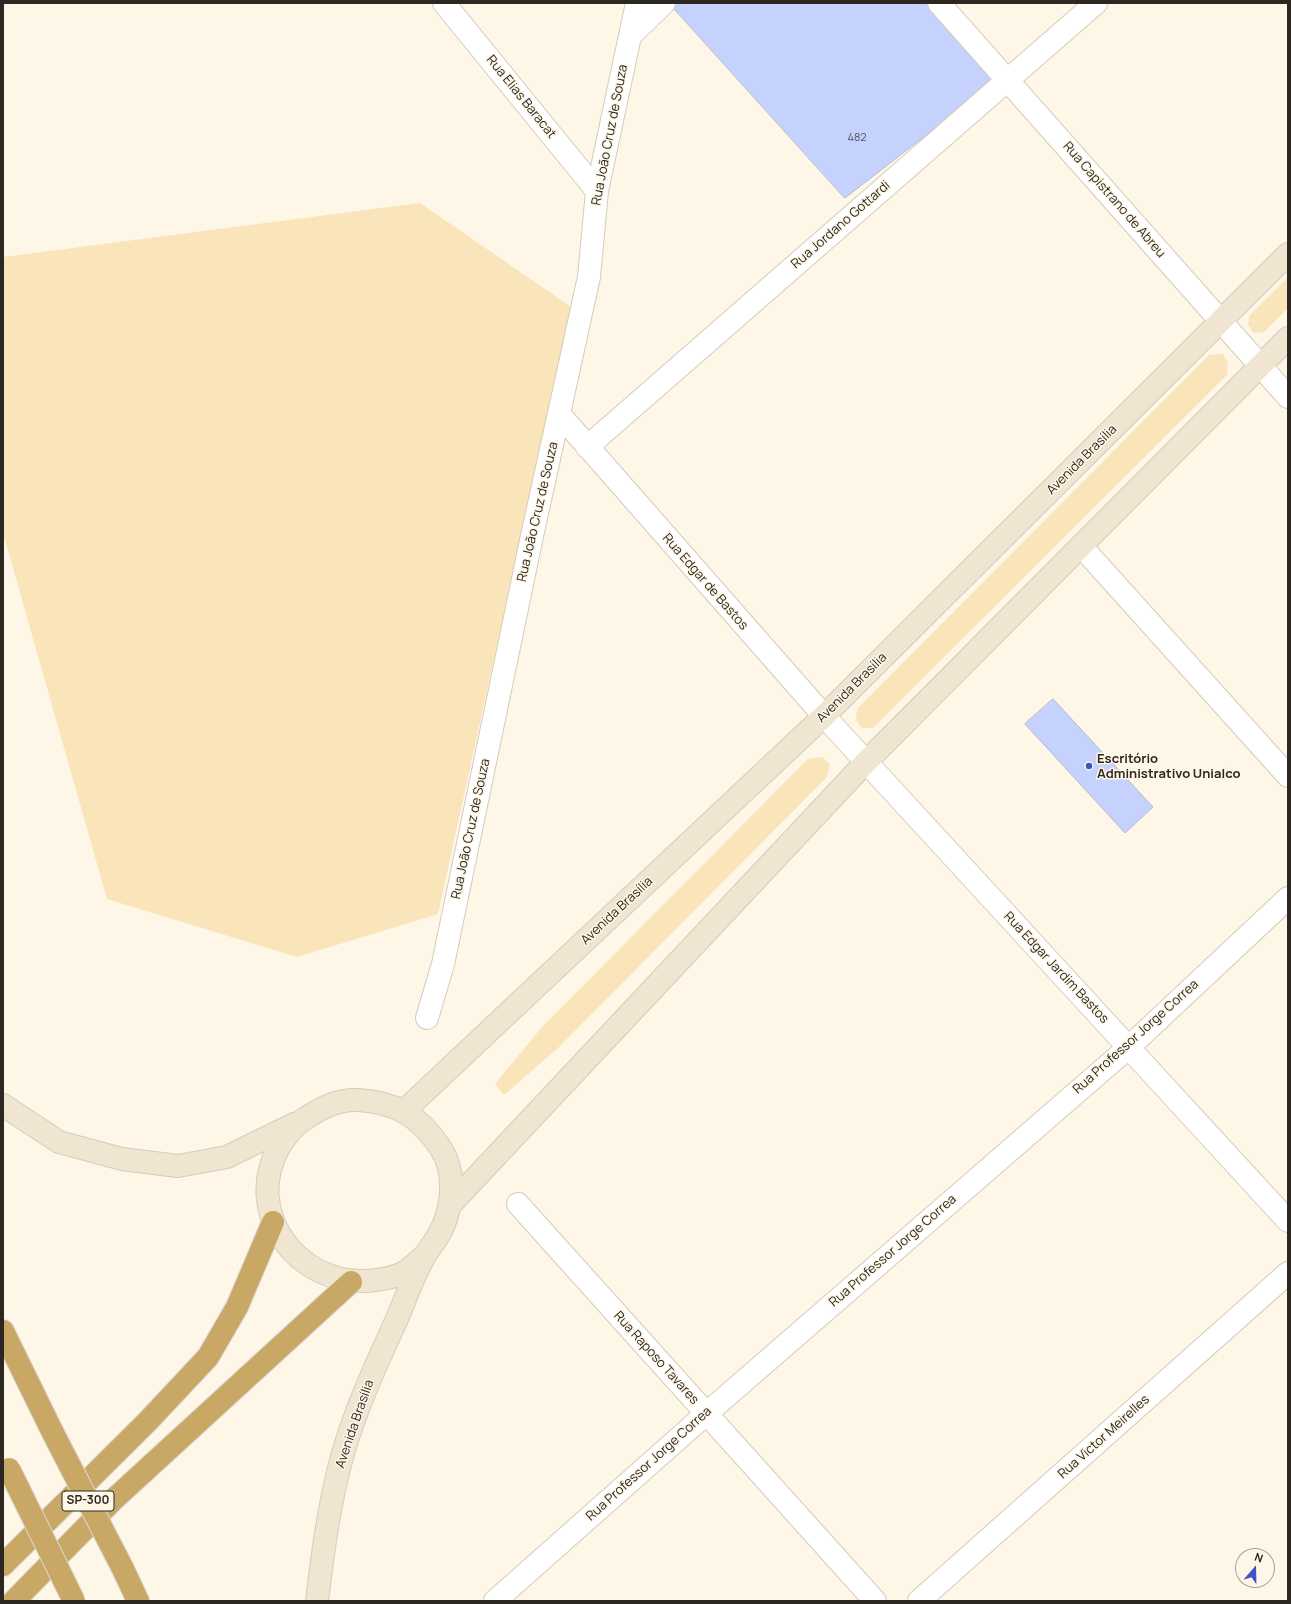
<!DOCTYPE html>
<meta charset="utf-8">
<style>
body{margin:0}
#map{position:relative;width:1291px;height:1604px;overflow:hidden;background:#fef6e7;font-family:Manrope,sans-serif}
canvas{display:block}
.frame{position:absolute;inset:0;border:4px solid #2c2821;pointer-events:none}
.north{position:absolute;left:1235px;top:1548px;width:40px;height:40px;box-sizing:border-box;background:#fef6e7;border:1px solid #aaa498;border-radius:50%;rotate:20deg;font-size:11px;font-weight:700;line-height:16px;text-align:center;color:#2c2821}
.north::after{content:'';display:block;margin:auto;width:14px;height:18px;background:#4253c7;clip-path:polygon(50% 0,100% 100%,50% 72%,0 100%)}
</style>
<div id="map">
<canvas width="1291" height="1604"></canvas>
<div class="frame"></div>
<div class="north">N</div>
</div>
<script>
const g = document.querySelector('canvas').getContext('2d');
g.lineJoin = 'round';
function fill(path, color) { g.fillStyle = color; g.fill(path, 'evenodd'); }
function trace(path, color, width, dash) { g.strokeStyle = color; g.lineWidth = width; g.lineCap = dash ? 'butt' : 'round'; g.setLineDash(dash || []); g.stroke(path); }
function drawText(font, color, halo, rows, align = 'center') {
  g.font = font + ' Manrope,sans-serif'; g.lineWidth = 3; g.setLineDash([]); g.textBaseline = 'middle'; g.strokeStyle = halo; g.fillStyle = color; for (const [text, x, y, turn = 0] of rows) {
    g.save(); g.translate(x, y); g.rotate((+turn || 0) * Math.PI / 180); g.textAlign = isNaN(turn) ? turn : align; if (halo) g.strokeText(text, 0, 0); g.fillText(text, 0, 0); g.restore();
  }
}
fill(new Path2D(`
 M420,203L571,307L438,914L297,957L107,899L3,533V257Z
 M1288,277V308L1264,332L1254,333L1248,325L1249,316Z
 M1223,354L1228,363L1227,375L873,728H862L856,720L857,709L1209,355Z
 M823,757L830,765L826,778L558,1048L504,1095L495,1084L542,1027L808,759Z`), '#fae4b9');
const building = new Path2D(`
 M669,3H934L1001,77L845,198Z
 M1053,699L1153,807L1125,833L1025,724Z`);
fill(building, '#c5d2fe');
trace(building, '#b4bacc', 1);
const street = new Path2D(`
 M444,3L597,191
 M939,3L1288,397
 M630,36L664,3
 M560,415L824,716L1288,1221
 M587,447L1096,3
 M1081,546L1288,776
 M427,1018L443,964L532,536L589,277L597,191L637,3
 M518,1204L875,1601
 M495,1601L706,1414L1129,1047L1288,898
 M919,1601L1288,1273`);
const secondary = new Path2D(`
 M3,1105L59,1142L122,1159L178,1166L227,1157L294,1124
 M404,1111L824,716L1288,254
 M450,1205L866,762L1288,338
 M317,1601C323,1552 329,1504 342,1457C355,1410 376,1365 396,1321C407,1296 416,1267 432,1245C452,1219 459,1176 440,1147C419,1116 396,1102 358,1100C339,1099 322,1107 306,1118C294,1125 285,1137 278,1149C244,1213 297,1284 366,1281C378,1280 393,1278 403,1273C411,1269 418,1261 425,1255`);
const highway = new Path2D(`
 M3,1331L53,1433
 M3,1565L148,1421L208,1357L237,1307L273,1222
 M123,1569L138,1601
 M14,1601L112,1501L351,1282`);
trace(street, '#d5ccba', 24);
trace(secondary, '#d5ccba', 24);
trace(highway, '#d9d8d7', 24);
trace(street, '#fff', 22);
trace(secondary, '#efe5d1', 22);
trace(highway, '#c9a865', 22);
const highwayBridge = new Path2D(`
 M53,1433L123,1569
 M9,1469L74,1601`);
trace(highwayBridge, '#d9d8d7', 24, []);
trace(highwayBridge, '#c9a865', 22);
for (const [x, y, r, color] of [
 [1089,766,4,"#4253c7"]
]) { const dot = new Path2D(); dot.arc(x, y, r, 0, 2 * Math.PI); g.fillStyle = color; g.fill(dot); trace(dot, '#fef6e7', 1.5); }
drawText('11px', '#525258', null, [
 ["482",857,138]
]);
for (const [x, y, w] of [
 [88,1501,52]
]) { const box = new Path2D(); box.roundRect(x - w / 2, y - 10, w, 20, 3); g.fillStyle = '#fef6e7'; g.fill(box); trace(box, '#2c2821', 1); }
drawText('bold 12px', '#2c2821', null, [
 ["SP-300",88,1501]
]);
drawText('13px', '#2c2821', '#fef6e7', [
 ["Rua Elias Baracat",521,97,51],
 ["Rua João Cruz de Souza",610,135,-79],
 ["Rua Capistrano de Abreu",1114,200,49],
 ["Rua Jordano Gottardi",841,225,-41],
 ["Avenida Brasília",1082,460,-45],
 ["Rua João Cruz de Souza",538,512,-77],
 ["Rua Edgar de Bastos",705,582,49],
 ["Avenida Brasília",852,688,-45],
 ["Rua João Cruz de Souza",471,829,-78],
 ["Avenida Brasília",617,911,-43],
 ["Rua Edgar Jardim Bastos",1056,968,47],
 ["Rua Professor Jorge Correa",1136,1037,-42],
 ["Rua Professor Jorge Correa",893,1251,-41],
 ["Rua Raposo Tavares",656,1358,48],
 ["Avenida Brasília",355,1424,-71],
 ["Rua Victor Meirelles",1104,1437,-42],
 ["Rua Professor Jorge Correa",649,1464,-42]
]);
drawText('bold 13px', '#2c2821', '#fef6e7', [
 ["Escritório",1097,759],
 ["Administrativo Unialco",1097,774]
], 'left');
</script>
